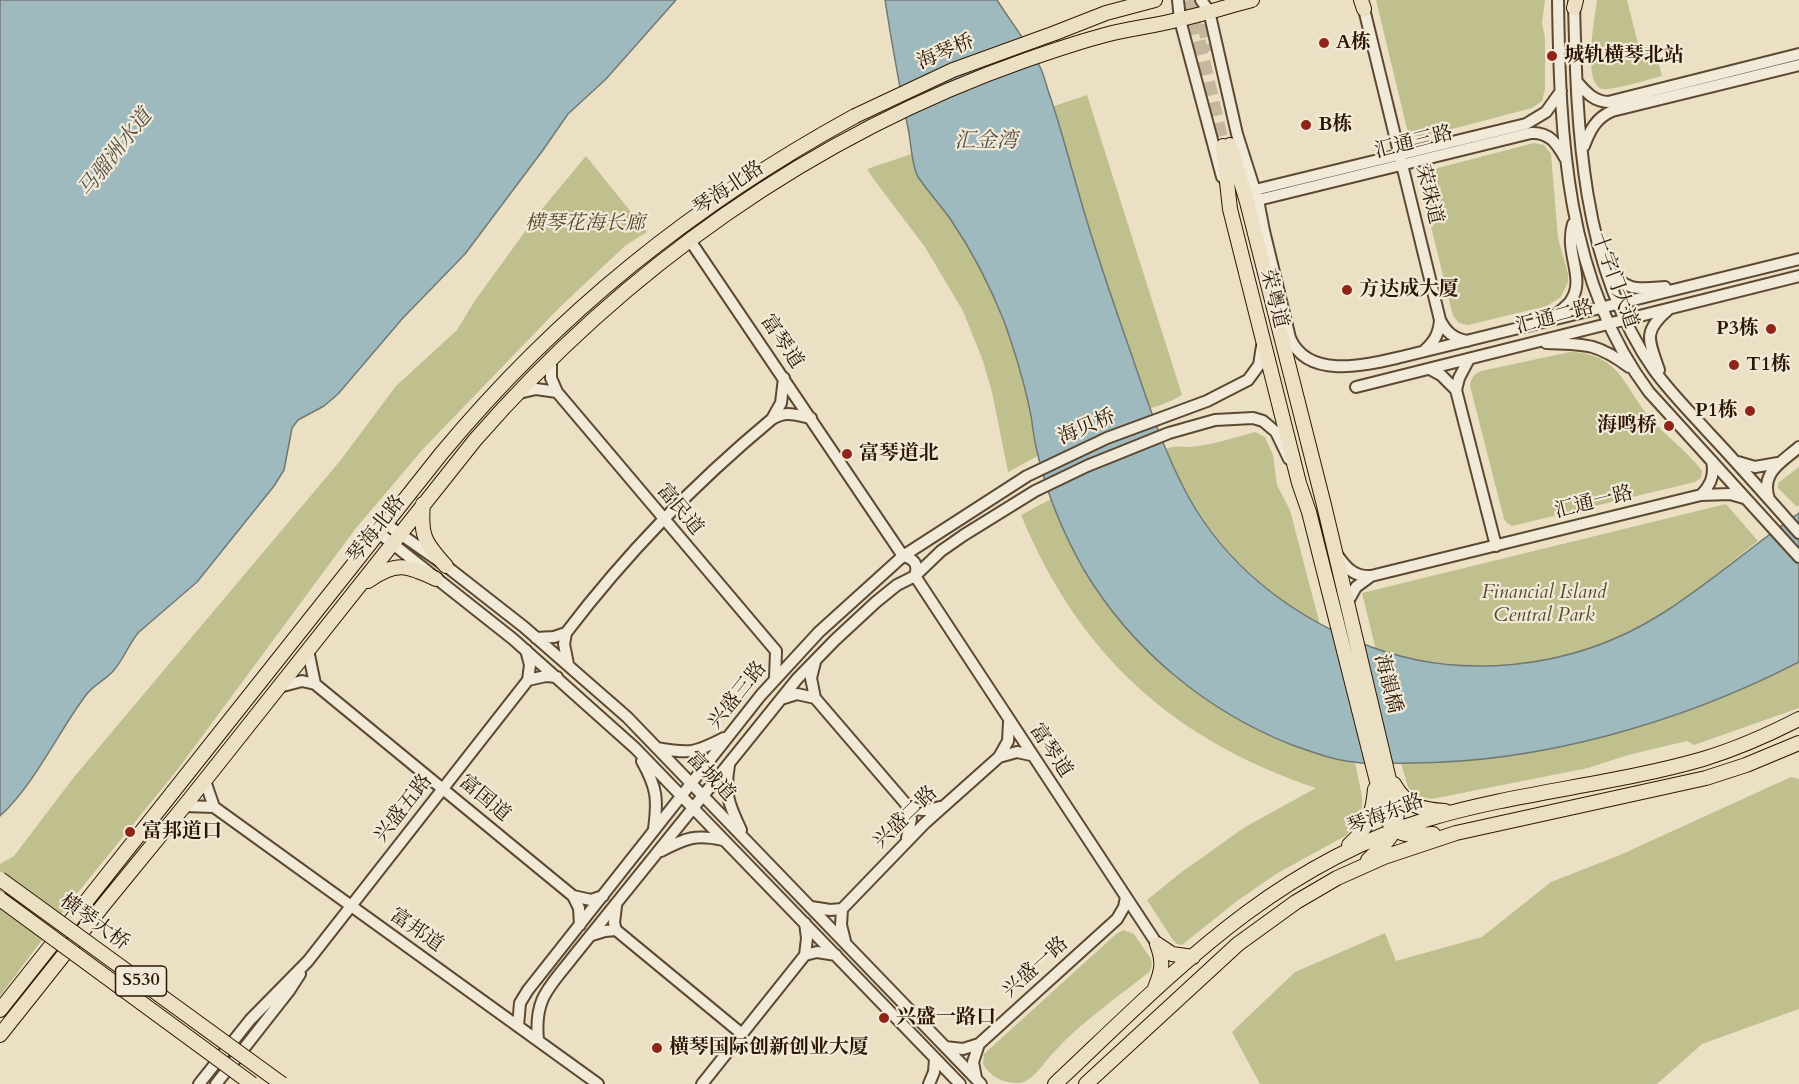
<!DOCTYPE html>
<meta charset="utf-8">
<style>
body{margin:0}
canvas{display:block;background:#ebdfc4}
</style>
<canvas width="1799" height="1084"></canvas>
<script>
const g = document.querySelector('canvas').getContext('2d');
g.lineJoin = 'round';
function fill(path, color) { g.fillStyle = color; g.fill(path, 'evenodd'); }
function trace(path, color, width, dash) { g.strokeStyle = color; g.lineWidth = width; g.lineCap = dash ? 'butt' : 'round'; g.setLineDash(dash || []); g.stroke(path); }
function drawText(font, color, halo, rows, align = 'center') {
  g.font = font + ' Cardo,"Noto Serif SC",serif'; g.lineWidth = 4.5; g.setLineDash([]); g.textBaseline = 'middle'; g.strokeStyle = halo; g.fillStyle = color; for (const [text, x, y, turn = 0] of rows) {
    g.save(); g.translate(x, y); g.rotate((+turn || 0) * Math.PI / 180); g.textAlign = isNaN(turn) ? turn : align; if (halo) g.strokeText(text, 0, 0); g.fillText(text, 0, 0); g.restore();
  }
}
fill(new Path2D(`
 M1376,0H1545L1542,23L1545,38V89L1542,101L1532,108L1422,137L1413,135L1407,129Z
 M1597,0H1627L1639,48L1646,47L1656,53L1662,76C1650,79 1612,91 1602,89C1582,83 1595,17 1597,0Z
 M1087,95L1182,395C1160,408 1139,410 1117,419C1079,434 1043,453 1008,472L992,392L983,361L963,311L925,247L875,181L867,169Z
 M1534,143L1544,145L1551,154L1558,238L1568,274V282L1561,297L1547,306L1468,325L1459,323L1453,316L1421,186V177L1426,171L1430,170Z
 M586,156L647,232L626,245L560,307L424,448L356,528L178,769L71,901L0,996V864L14,856L74,777L340,461L396,386L457,330L474,302L537,215Z
 M1570,352C1622,353 1624,390 1653,421C1668,438 1688,452 1702,471L1701,478L1695,482L1512,526L1506,522L1504,519L1470,386C1471,378 1474,374 1481,371Z
 M1255,432L1265,437L1273,455L1277,485L1290,510L1320,625C1250,584 1195,525 1166,449C1175,445 1180,447 1189,447C1212,445 1234,438 1255,432Z
 M1799,467V505L1797,507L1778,488V483Z
 M1051,499C1105,637 1210,729 1355,763L1362,796V807L1359,817L1347,835L1276,874L1237,901L1182,945L1177,944L1173,940L1147,900L1179,874L1245,827L1316,788C1173,740 1079,655 1021,515Z
 M1726,504L1758,541C1727,565 1697,591 1664,612C1575,671 1476,677 1376,650L1362,593Z
 M1799,662V708L1694,745L1687,741L1628,755L1588,768L1432,799L1416,796L1408,787L1401,763C1537,763 1677,725 1799,662Z
 M1791,777L1799,779V1009L1702,1044L1657,1084H1260L1232,1032L1295,972L1385,933L1396,961L1482,937L1551,882L1620,855Z
 M1123,930L1134,934L1151,959L1152,966L1149,972C1117,998 1082,1021 1054,1052C1044,1062 1036,1078 1021,1083C1005,1084 991,1078 983,1064L984,1054L1116,934Z`), '#c0c08f');
const water = new Path2D(`
 M0,0H676L606,79L568,114L543,150L465,254L402,319L338,394L324,406L298,420L292,428L284,470L274,486L197,582L139,632C129,643 124,659 114,670C106,680 94,684 86,695C58,732 35,784 0,816Z
 M885,0H997C1011,22 1029,45 1041,69C1045,78 1047,89 1051,99C1062,132 1071,167 1081,201C1096,253 1114,305 1132,356C1148,403 1164,452 1188,496C1225,563 1286,612 1356,641C1455,683 1572,671 1663,613C1710,583 1753,545 1799,513V662C1683,722 1541,763 1410,763C1392,763 1372,765 1354,762C1333,760 1312,752 1292,745C1206,711 1132,650 1084,570C1063,533 1046,492 1037,451C1034,440 1033,428 1031,416C1025,384 1015,352 1004,321C990,286 972,251 951,220C942,207 924,187 917,175C912,163 911,146 909,133C900,89 892,45 885,0Z`);
fill(water, '#9ebabf');
trace(water, '#717973', 1.5);
trace(new Path2D(`
 M1189,0L1223,146
 M1200,3L1210,51`), '#c5b79d', 14, [14, 7]);
const minor = new Path2D(`
 M1178,0L1180,20L1222,177
 M1201,0L1209,11L1237,134L1258,200L1264,231L1290,338C1308,380 1366,365 1401,357L1799,259
 M1558,0C1560,135 1565,280 1649,392L1799,557
 M1574,3C1577,127 1580,264 1654,370C1670,392 1690,412 1708,432C1739,465 1769,499 1799,533
 M1364,9L1440,320C1446,332 1453,338 1467,341
 M1577,82C1586,92 1593,101 1608,102L1799,54
 M1584,146C1590,130 1596,118 1612,111L1799,65
 M1255,190L1526,124L1546,112L1561,91
 M1258,200L1531,133C1550,132 1557,144 1565,158
 M689,239L903,556
 M1609,270C1627,292 1638,289 1665,287
 M1552,318C1558,313 1565,308 1570,302C1587,279 1564,254 1573,224
 M1546,343C1585,344 1597,343 1629,367
 M1425,350C1435,341 1439,333 1440,320
 M551,358V378L557,392L776,651
 M1469,359L1459,378L1456,390L1496,546
 M1430,369L1441,375L1456,390
 M1659,370C1649,340 1642,332 1668,310
 M1356,387L1799,276
 M519,393L536,389L557,392
 M772,419L781,403L784,378
 M1738,462L1755,467L1778,463
 M1701,495C1711,485 1715,475 1712,461
 M1769,499C1760,472 1782,462 1799,447
 M386,524L446,566L524,627L627,717L981,1084
 M379,533L513,639L635,748L960,1084
 M903,556C914,559 919,564 915,576
 M1338,556C1347,569 1355,577 1371,576L1701,495L1730,494L1744,498
 M915,576L1157,944
 M1347,603L1356,587L1371,576
 M536,638L554,637L566,633
 M308,650L315,684
 M815,662L811,678L815,698L906,804L911,819L907,838
 M568,664L564,644L566,633C626,554 695,483 772,419C786,410 796,415 811,418
 M775,678L776,651
 M528,680L546,676L557,677
 M279,687L302,681L315,684L573,896
 M781,699L797,694L815,698
 M657,748C690,754 695,753 724,738
 M999,757L1017,752L1031,755
 M642,761C657,788 658,799 654,829
 M729,765C724,793 729,805 741,830
 M906,804C918,812 927,811 940,807
 M184,806L214,807L205,781
 M214,807L598,1084
 M661,851C686,838 695,834 723,840
 M811,907L830,910L842,909
 M580,925L579,908L573,896L591,900L603,896
 M616,930L742,1034
 M592,935L605,931L616,930L614,923L616,906
 M845,941L841,925L842,909L925,823L999,757L1008,741L1009,722
 M805,955L817,952L836,955
 M518,1026L520,1003L528,990L761,695L819,632L903,556L1027,476L1107,438L1207,401L1248,380L1259,365L1262,346
 M538,1040C534,998 549,988 573,957L797,679L835,640L876,602L897,585L915,576L941,551L964,535L1035,491L1087,466L1169,433L1215,420L1253,418L1263,421L1276,432L1289,459
 M945,1047L963,1049L979,1044L1117,919L1124,907L1126,897
 M976,1078L973,1062L979,1044
 M199,1084L250,1020L308,961L528,680L530,665L526,650
 M216,1084L289,991L300,974
 M702,1084L805,955L807,938L805,923
 M929,1084L934,1072L935,1059`);
const major = new Path2D(`
 M1361,0L1364,9
 M1574,8L1576,0
 M1055,33L1106,13L1155,0
 M1230,145L1247,202L1324,505L1396,809C1400,833 1384,845 1368,860
 M1223,146L1230,209L1299,483L1309,512L1386,817C1396,838 1413,836 1433,834
 M423,504C420,536 425,543 446,566
 M368,581C396,561 407,565 436,579
 M1394,784C1406,806 1422,810 1445,811
 M1349,845C1368,828 1373,813 1375,789
 M1157,944L1172,954L1193,957
 M1155,988C1162,971 1164,962 1157,944
 M0,1010L441,454C558,313 694,204 855,116
 M0,1035L105,903L190,799L475,440C624,269 812,135 1026,60C1052,51 1078,42 1105,35C1130,28 1156,26 1181,19C1205,14 1228,6 1252,0
 M1055,1084C1171,975 1271,867 1428,819C1518,792 1613,785 1703,759C1736,749 1768,735 1799,719
 M1086,1084L1238,944L1296,902L1337,878L1384,857L1456,833L1706,778L1746,765L1799,743`);
trace(minor, '#5d4932', 14);
trace(major, '#2e1701', 16);
trace(minor, '#f2ead9', 10);
trace(major, '#ebdfc4', 14);
const majorBridge = new Path2D(`
 M855,116L953,70L1055,33
 M0,879L282,1084
 M0,899L252,1084`);
trace(majorBridge, '#2e1701', 16, []);
trace(majorBridge, '#ebdfc4', 14);
for (const [x, y, r, color] of [
 [1324,43,6,"#8f2418"],
 [1552,56,6,"#8f2418"],
 [1306,125,6,"#8f2418"],
 [1347,290,6,"#8f2418"],
 [1771,329,6,"#8f2418"],
 [1734,365,6,"#8f2418"],
 [1750,411,6,"#8f2418"],
 [1669,426,6,"#8f2418"],
 [847,454,6,"#8f2418"],
 [130,832,6,"#8f2418"],
 [884,1018,6,"#8f2418"],
 [657,1048,6,"#8f2418"]
]) { const dot = new Path2D(); dot.arc(x, y, r, 0, 2 * Math.PI); g.fillStyle = color; g.fill(dot); trace(dot, '#f2ead9', 2); }
for (const [x, y, w] of [
 [141,981,51]
]) { const box = new Path2D(); box.roundRect(x - w / 2, y - 15, w, 30, 4.5); g.fillStyle = '#f2ead9'; g.fill(box); trace(box, '#2e1701', 1.5); }
drawText('bold 18px', '#2e1701', null, [
 ["S530",141,981]
]);
drawText('bold 20px', '#2e1701', '#f2ead9', [
 ["A栋",1336,43],
 ["城轨横琴北站",1564,56],
 ["B栋",1318,125],
 ["方达成大厦",1359,290],
 ["P3栋",1759,329,"right"],
 ["T1栋",1746,365],
 ["P1栋",1738,411,"right"],
 ["海鸣桥",1657,426,"right"],
 ["富琴道北",859,454],
 ["富邦道口",142,832],
 ["兴盛一路口",896,1018],
 ["横琴国际创新创业大厦",669,1048]
], 'left');
drawText('20px', '#2e1701', '#f2ead9', [
 ["海琴桥",946,53,-23],
 ["汇通三路",1414,143,-14],
 ["琴海北路",729,189,-34],
 ["荣珠道",1428,195,76],
 ["十字门大道",1614,281,70],
 ["荣粤道",1273,299,76],
 ["汇通二路",1555,318,-15],
 ["富琴道",781,342,56],
 ["海贝桥",1087,428,-23],
 ["汇通一路",1594,503,-14],
 ["富民道",679,510,50],
 ["琴海北路",377,530,-52],
 ["海韻橋",1387,684,76],
 ["兴盛三路",738,696,-51],
 ["富琴道",1050,751,56],
 ["富城道",710,777,46],
 ["富国道",484,799,40],
 ["兴盛五路",404,809,-52],
 ["琴海东路",1386,815,-21],
 ["兴盛二路",906,818,-44],
 ["横琴大桥",94,923,36],
 ["富邦道",416,931,35],
 ["兴盛一路",1036,968,-42]
]);
drawText('italic 20px', '#5a4a2c', '#f2ead9', [
 ["横琴花海长廊",585,224],
 ["Financial Island",1544,593],
 ["Central Park",1544,616]
]);
drawText('italic 21px', '#555044', '#f2ead9', [
 ["汇金湾",986,142],
 ["马骝洲水道",116,154,-52]
]);
</script>
